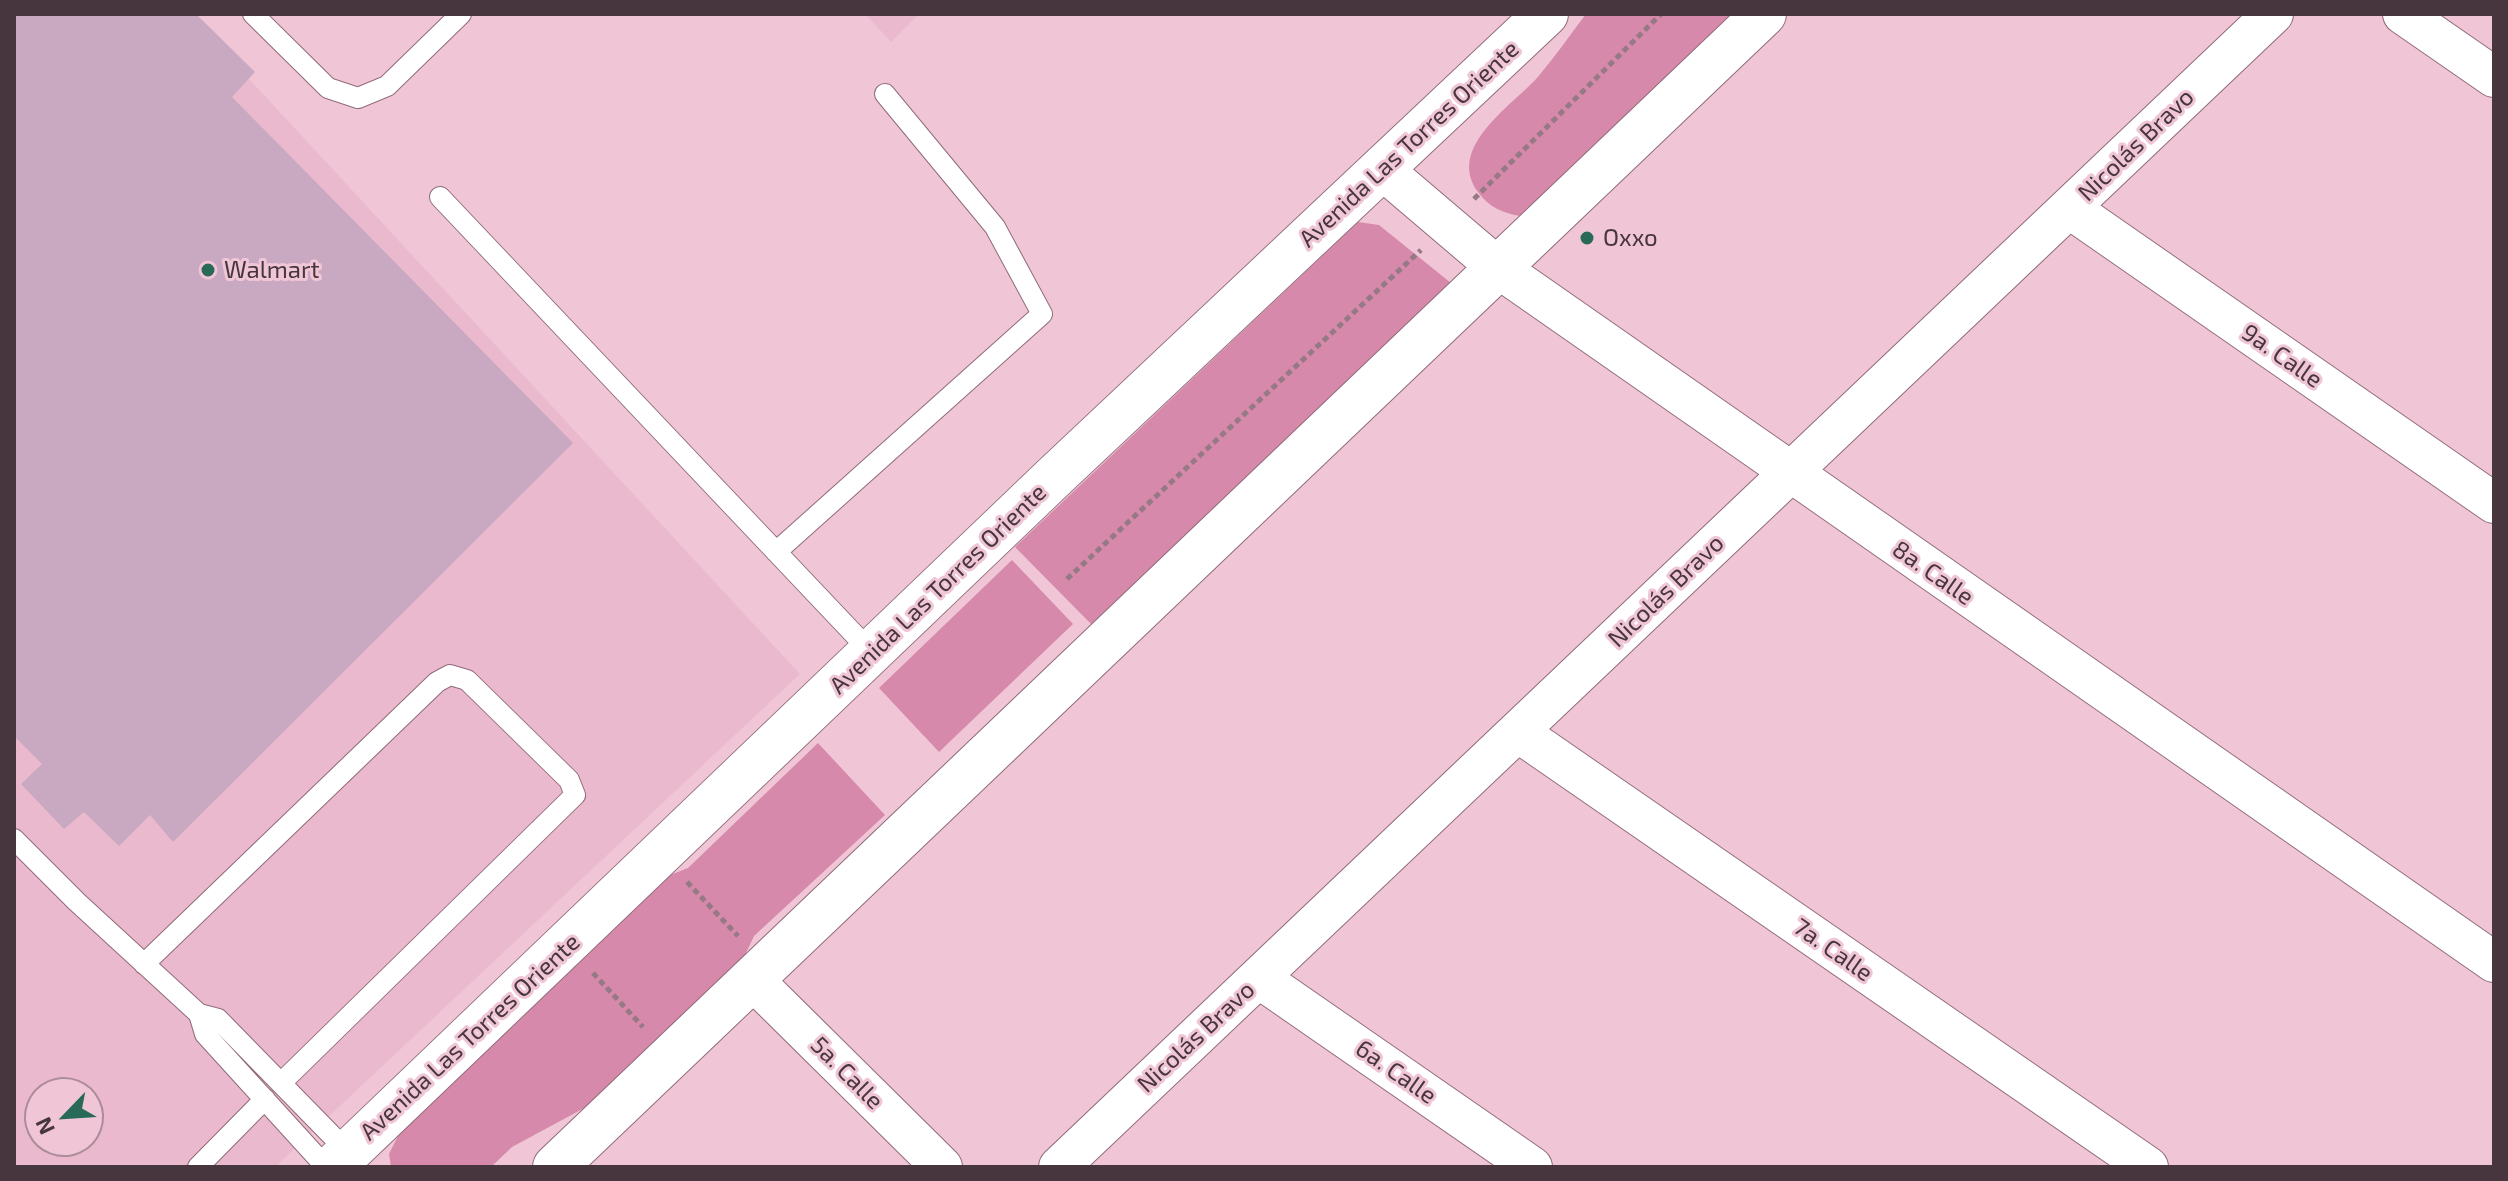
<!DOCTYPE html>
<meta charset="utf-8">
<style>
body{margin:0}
#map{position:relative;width:2508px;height:1181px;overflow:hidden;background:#f0c6d7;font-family:"Exo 2",sans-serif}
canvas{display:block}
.frame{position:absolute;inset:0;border:16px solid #47363d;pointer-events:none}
.north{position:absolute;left:24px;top:1077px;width:80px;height:80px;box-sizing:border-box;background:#f0c6d7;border:2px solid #ac8c99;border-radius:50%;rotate:245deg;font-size:22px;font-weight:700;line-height:32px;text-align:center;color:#47363d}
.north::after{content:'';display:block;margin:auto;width:28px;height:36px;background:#296958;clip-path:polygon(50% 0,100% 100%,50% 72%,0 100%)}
</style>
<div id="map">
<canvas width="2508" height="1181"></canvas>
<div class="frame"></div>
<div class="north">N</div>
</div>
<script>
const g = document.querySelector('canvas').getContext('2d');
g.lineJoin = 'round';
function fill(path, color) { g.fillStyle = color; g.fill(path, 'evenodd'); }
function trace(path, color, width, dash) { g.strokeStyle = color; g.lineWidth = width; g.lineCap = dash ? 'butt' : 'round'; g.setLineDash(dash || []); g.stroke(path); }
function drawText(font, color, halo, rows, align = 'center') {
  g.font = font + ' "Exo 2",sans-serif'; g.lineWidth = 6; g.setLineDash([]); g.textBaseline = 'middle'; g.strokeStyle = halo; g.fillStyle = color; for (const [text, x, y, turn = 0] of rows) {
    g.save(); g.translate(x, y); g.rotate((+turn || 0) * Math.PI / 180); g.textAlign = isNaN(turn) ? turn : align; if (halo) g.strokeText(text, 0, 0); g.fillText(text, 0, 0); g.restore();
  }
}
fill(new Path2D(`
 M14,14H189L800,674L275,1167H14ZM40,1093H88V1141H40Z
 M865,14H919L891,42Z`), '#ebb9cd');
fill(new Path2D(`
 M1586,14H1733L1531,206L1520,216C1502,213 1489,207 1478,192C1446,148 1510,107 1537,78C1554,58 1570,35 1586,14Z
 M1358,222L1379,225L1451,283L1092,625L1015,547Z
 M1012,560L1073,624L939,752L879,688Z
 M818,743L885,815L754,936L745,955L588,1106L512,1147L491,1167H391L389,1154L400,1132L670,875L688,868Z`), '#d689aa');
fill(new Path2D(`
 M14,14H196L255,72L232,97L573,443L173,842L150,815L119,846L84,812L64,829L21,784L42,764L14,736Z`), '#c9a8c2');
const lane = new Path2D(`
 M253,14L328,88L358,98L387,86L461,14
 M440,197L872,653
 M776,552L1042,314L995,227L885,94
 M14,839L77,902L199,1014L218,1019L348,1152
 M144,964L437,682L450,675L467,680L569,780L575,795L282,1082
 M199,1014L205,1034L326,1167
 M198,1167L265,1099`);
const street = new Path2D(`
 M2403,14L2494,77
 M1383,170L1497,267L2494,962
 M2069,208L2494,503
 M1518,732L2148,1167
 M1259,978L1532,1167
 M752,979L942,1167
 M1059,1167L2273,14`);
const secondary = new Path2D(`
 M333,1167L1054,477L1546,14
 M555,1167L1764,14`);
trace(lane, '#906b7a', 22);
trace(street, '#906b7a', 42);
trace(secondary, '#906b7a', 46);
trace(new Path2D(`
 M1474,199L1661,14
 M1067,579L1421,250
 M687,882L738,936
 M593,973L643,1027`), '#957984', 5, [6, 4]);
trace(lane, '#fff', 20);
trace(street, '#fff', 40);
trace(secondary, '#fff', 44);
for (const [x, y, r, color] of [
 [1587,238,8,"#296958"],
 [208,270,8,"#296958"]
]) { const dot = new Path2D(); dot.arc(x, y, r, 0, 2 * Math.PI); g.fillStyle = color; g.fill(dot); trace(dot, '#f0c6d7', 3); }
drawText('24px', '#47363d', '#f0c6d7', [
 ["Avenida Las Torres Oriente",1409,144,-43],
 ["Nicolás Bravo",2136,145,-44],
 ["9a. Calle",2282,356,35],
 ["8a. Calle",1933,573,35],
 ["Avenida Las Torres Oriente",938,589,-44],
 ["Nicolás Bravo",1666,591,-44],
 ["7a. Calle",1833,950,35],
 ["Avenida Las Torres Oriente",470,1037,-43],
 ["Nicolás Bravo",1196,1037,-43],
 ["6a. Calle",1396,1072,35],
 ["5a. Calle",847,1073,45]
]);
drawText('24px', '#47363d', '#f0c6d7', [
 ["Oxxo",1603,238],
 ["Walmart",224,270]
], 'left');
</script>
